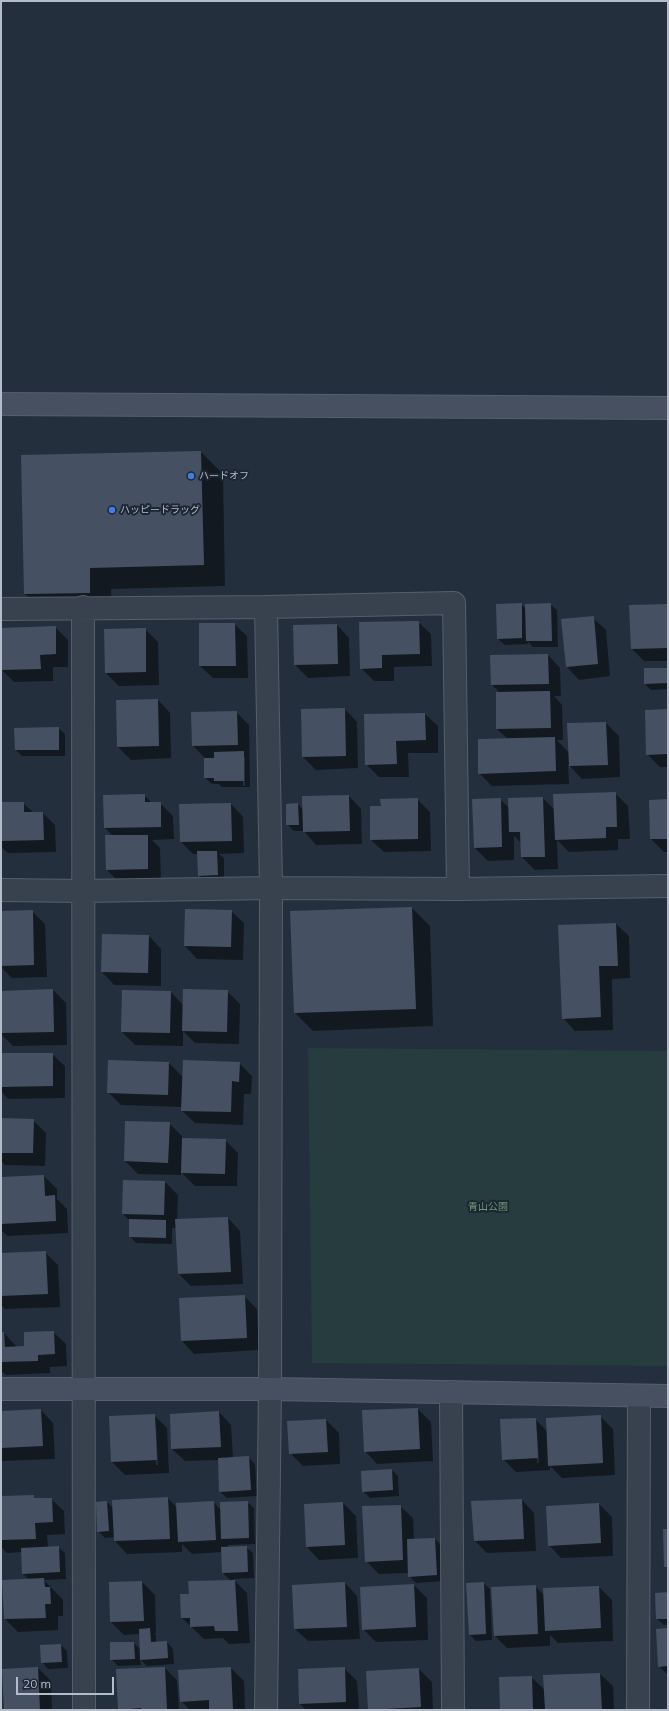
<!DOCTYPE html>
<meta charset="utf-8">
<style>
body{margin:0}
#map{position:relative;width:669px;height:1711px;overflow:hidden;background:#242f3e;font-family:Mulish,sans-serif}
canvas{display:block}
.frame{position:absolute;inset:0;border:2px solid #b4bcc9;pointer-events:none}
.scale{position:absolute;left:16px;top:1677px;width:98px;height:18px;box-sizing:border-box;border:2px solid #b4bcc9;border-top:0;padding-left:5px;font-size:12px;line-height:14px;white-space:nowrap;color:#b4bcc9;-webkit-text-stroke:3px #1d2633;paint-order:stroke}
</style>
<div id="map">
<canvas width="669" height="1711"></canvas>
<div class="frame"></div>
<div class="scale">20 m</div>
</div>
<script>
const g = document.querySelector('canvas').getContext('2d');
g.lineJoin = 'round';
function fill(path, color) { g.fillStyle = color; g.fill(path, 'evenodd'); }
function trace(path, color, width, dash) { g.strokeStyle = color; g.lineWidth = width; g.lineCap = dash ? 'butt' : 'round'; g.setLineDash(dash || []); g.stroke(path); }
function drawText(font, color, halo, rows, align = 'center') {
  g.font = font + ' Mulish,"Noto Sans JP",sans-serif'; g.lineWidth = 4; g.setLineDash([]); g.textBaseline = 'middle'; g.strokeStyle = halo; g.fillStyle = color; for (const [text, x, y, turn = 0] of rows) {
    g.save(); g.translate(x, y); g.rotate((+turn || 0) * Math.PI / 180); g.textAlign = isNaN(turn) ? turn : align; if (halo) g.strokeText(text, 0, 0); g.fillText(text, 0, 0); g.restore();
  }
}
fill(new Path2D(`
 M308,1048L668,1051V1366L312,1363Z`), '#263c3f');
fill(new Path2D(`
 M201,452L223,474L225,586L111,589L112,614L47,615L25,594Z
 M521,604L526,609L550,604L557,610L558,647H533L528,642V644L505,645L498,639Z
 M668,605V661H644L632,649Z
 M593,618L606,630L610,676L579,680L567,667Z
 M418,622L431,634L432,666L394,667V681H374L361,668Z
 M234,624L247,636L248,678H213L200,666Z
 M337,625L349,638L350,676L308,678L295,665L294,626Z
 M55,627L68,640V667H53V681L14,682L1,669V629Z
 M145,629L158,642L159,685L119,686L106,673Z
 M548,655L560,668L561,696H554L562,705L563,740H557L569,753L606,723L619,736L620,777L582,779L568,764L569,784L492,786L479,773L508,739L497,729L500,693L492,685Z
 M668,669V689L651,690L645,684Z
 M158,700L170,713L171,758L131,760L118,747Z
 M345,709L357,722L358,768L316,770L303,757Z
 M668,710V767H660L647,754Z
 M236,712L249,725L250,787H222L219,784H212L205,778V758L193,746ZM243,757H245V786H243Z
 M425,714L438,726V753H408L409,777H379L366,764Z
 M58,728L65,734V756H22L16,750Z
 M615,793L628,806L630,839H618V850L569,852L557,840L558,869L535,870L522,857V844L514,836V860L488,861L475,848L500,799L509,808L543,798L555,810Z
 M144,795L152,803H160L173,816L174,839L152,840L160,848L161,881L119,882L107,870L113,836L105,828Z
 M349,796L361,809L362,844L316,845L304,831H294L287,824V805L298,804L303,810Z
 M417,799L430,812L431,851L384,852L371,840L382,807Z
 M668,800V852H664L651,839L650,801Z
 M1,803H23L34,813H43L55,825L56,852L8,853L1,847Z
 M231,804L243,817L244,853L219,854L224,858V881L205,882L199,875L198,854H193L181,842Z
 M412,908L430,926L433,1026L313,1031L295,1013Z
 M32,911L45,924L47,977L12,978L1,967V912Z
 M231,911L244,923L243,960L197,959L185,946Z
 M616,924L629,936L630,978L612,979L613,1030L575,1031L563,1018Z
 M103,935L149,936L161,949V986L114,985L102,972Z
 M53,990L66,1003L67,1045L13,1046L1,1034V992Z
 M123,991L171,992L183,1005L227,991L240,1004L239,1044L195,1043L183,1031V1046L135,1045L122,1032Z
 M1,1054H52L65,1066V1098L8,1099L1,1091Z
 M169,1063L183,1077L239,1063L252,1076L251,1094H244L243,1125L195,1123L182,1111V1107L121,1105L108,1092Z
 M1,1119L33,1120L46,1133L45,1166L5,1165L1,1161Z
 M169,1123L182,1136V1139L225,1140L238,1153L237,1186H195L181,1172V1175L138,1174L125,1161Z
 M44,1176L57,1189V1199L67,1209L68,1233L8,1236L1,1230V1178Z
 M124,1181L165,1182L178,1195L177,1220L228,1218L240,1231L243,1284L191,1286L179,1274L177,1228H172V1244L136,1243L130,1236V1221L123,1214Z
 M45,1252L58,1265L60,1307L5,1309L1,1305V1254Z
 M244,1296L257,1309L259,1350L194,1354L182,1341Z
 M53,1332L66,1344L67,1366L50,1367V1373L6,1375L1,1371V1333H4L17,1347H26Z
 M418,1409L431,1422L433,1461L377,1464L365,1451L363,1411Z
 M41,1410L53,1423L55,1459L2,1461L1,1412Z
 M219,1412L231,1425L233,1458L248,1457L255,1464L257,1496L227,1498L220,1492L219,1460L185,1461L172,1449Z
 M154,1415L167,1428L169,1473L125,1475L112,1462L110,1417ZM154,1427H156L158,1465H156Z
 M600,1416L613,1429L615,1475L562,1478L550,1466V1470L516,1472L503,1459L535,1419L547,1431ZM535,1431H537L539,1463H537Z
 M326,1420L339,1433L340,1464L303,1466L290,1453Z
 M392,1470L398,1476L399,1496L370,1498L363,1491Z
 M33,1496L36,1499H51L64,1511L65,1534L47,1535L48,1547H58L65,1553L66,1579L44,1580L63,1600V1616H58V1630L18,1632L5,1619L30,1580L23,1574L22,1552L7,1553L1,1547V1497Z
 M168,1498L178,1509L213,1502L221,1510L247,1502L254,1508L255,1544L228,1545V1548L246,1547L253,1553L254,1578L233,1579L247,1593L250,1643L229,1644L223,1638L204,1639L182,1618L190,1595L231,1581L223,1573L222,1552L192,1554L182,1544V1552L127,1554L115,1541L114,1537L105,1538L98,1531L107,1502L113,1508Z
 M522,1500L534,1513L536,1551L487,1553L475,1541Z
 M343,1503L356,1516L358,1558L319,1560L307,1547Z
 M599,1504L612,1517L613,1556L561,1558L549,1545Z
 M400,1506L413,1518L414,1540L435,1539L441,1545L443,1581L416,1583L409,1576V1573L379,1574L366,1561Z
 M142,1582L155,1595L156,1633H154L156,1635V1643L167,1642L173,1649L174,1664L147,1666L140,1659L141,1665L118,1666L111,1659L134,1643L140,1649V1634L124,1635L111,1622Z
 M345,1583L357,1596L360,1639L308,1641L295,1629Z
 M483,1583L490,1589L492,1640L476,1641L469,1634Z
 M414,1585L427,1598L428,1640L376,1642L363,1629Z
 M535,1586L544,1595L599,1587L612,1600L613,1641L558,1643L550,1635V1646L507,1648L495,1636Z
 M668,1593V1625H664L657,1619Z
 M668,1629V1675L659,1666Z
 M61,1645L67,1651L68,1668L48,1669L42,1662Z
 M38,1668L51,1681L52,1710H5Z
 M165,1668L177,1680L179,1710L119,1709Z
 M231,1668L244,1681L245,1710H190L181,1701L179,1671Z
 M344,1668L357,1681L359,1710H306L300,1704Z
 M419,1669L432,1682L433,1710L369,1709Z
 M600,1674L613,1686L614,1710H501L531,1677L545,1690Z`), '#0007');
fill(new Path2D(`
 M201,451L204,565L90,568V593L24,594L21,455Z
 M522,603V638L497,639L496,604Z
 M551,603L552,641H526L525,604Z
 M668,604V648L631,649L629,605Z
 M594,616L598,664L566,667L561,619Z
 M419,621L420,654L382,655V668L360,669L359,622Z
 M199,623H235L236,666H199Z
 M337,624L338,664L294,665L293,625Z
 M56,626V654L40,655L41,669L1,670V628Z
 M146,628V672L105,673L104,629Z
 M548,654L549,684L491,685L490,655Z
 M644,668H668V683L644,684Z
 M550,691L551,728L496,729V692Z
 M158,699L159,746L117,747L116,700Z
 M345,708L346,756L302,757L301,709Z
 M668,709V754L646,755L645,710Z
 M237,711L238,745L192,746L191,712Z
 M425,713L426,740L396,741L397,764L365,765L364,714Z
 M606,722L608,765L569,766L567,723Z
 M59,727V750H15L14,728Z
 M555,737L556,771L478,774V739Z
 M244,751V781H214V778H204V758H214V752Z
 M616,792L617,827H606V838L555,840L553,794Z
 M145,794V802H161V827L104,828L103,795Z
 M349,795L350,831L303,832L302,796Z
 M543,797L545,857H521L520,832H509L508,798Z
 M418,798V839L370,840V806H381L380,799Z
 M501,798L502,847L474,848L472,799Z
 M668,799V839H650L649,800Z
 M1,802H24V812H43L44,840L1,841Z
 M231,803L232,841L180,842L179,804Z
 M298,803L299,825H286V804Z
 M105,835H148V869L106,870Z
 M197,851H217L218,875L198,876Z
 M412,907L416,1009L294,1013L290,911Z
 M185,909L232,910L231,947L184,946Z
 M33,910L34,965L1,966V911Z
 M616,923L618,966H599L601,1017L562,1019L558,925Z
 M102,934L149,935L148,973L101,972Z
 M53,989L54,1032L1,1033V991Z
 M183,989L228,990L227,1032L182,1031Z
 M122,990L171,991L170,1033L121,1032Z
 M1,1053H53V1086L1,1087Z
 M108,1060L169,1062L168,1095L107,1093Z
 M183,1060L240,1062L239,1082L232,1081L231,1112L181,1111Z
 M1,1118L34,1119L33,1153H1Z
 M125,1121L170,1122L168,1163L124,1161Z
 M182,1138L226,1139L225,1174L181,1173Z
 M44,1175L45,1196L55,1195L56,1221L1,1224V1177Z
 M123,1180L165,1181L164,1215L122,1214Z
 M228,1217L231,1272L178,1274L175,1219Z
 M129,1219L166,1220V1238L129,1237Z
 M46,1251L48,1294L1,1296V1253Z
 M245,1295L247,1338L181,1341L179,1298Z
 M54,1331L55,1354L38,1355V1361L1,1362V1332H4L5,1347L24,1346V1332Z
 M418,1408L420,1449L364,1452L362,1410Z
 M41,1409L43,1446L1,1448V1411Z
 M219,1411L221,1447L171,1449L170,1414Z
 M155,1414L157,1460L111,1462L109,1416Z
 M601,1415L603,1463L548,1466L546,1418Z
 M536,1418L538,1458L502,1460L500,1419Z
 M326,1419L328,1452L289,1454L287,1421Z
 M249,1456L251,1490L219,1492L218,1458Z
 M392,1469L393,1490L362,1492L361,1471Z
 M34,1495V1498H52L53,1522L35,1523L36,1539L1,1540V1496Z
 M168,1497L170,1539L114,1541L112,1500Z
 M522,1499L524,1539L474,1541L471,1501Z
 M107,1501L109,1531L97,1532L96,1502Z
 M214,1501L216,1540L178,1542L176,1503Z
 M248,1501L249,1538L221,1539L220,1502Z
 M343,1502L345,1545L306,1547L304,1504Z
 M599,1503L601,1543L548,1546L546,1506Z
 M401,1505L403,1560L365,1562L362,1506Z
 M663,1529H668V1567H664Z
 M435,1538L437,1575L408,1577L407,1539Z
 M59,1546L60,1572L22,1574L21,1548Z
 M247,1546L248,1572L222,1573L221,1547Z
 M44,1578L45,1587H50L51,1604H45L46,1618L4,1619L2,1580Z
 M235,1580L238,1631H215L214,1626L190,1627V1618H181L180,1594H189L188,1581Z
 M142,1581L144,1621L110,1622L109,1582Z
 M345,1582L347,1627L294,1629L292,1585Z
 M484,1582L486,1634L469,1635L466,1583Z
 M414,1584L416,1627L362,1630L360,1587Z
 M536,1585L538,1634L494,1636L491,1587Z
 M599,1586L601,1628L545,1631L543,1588Z
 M668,1592V1619H656L655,1593Z
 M150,1628L151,1642L167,1641L168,1658L140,1660L139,1629Z
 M668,1628V1666L658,1667L656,1629Z
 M110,1642H134L135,1659L110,1660Z
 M61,1644L62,1662L41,1663L40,1645Z
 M38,1667L40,1710H4L2,1669Z
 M165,1667L167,1710H141V1708L118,1710L116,1669Z
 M231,1667L233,1710H209V1700L180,1702L178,1670Z
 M345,1667L346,1702L299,1704L298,1669Z
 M419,1668L421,1707L368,1710L366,1671Z
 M600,1673L602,1710H545L543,1675Z
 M532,1676L533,1710H500L499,1677Z`), '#455162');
const street = new Path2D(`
 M83,607L84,1710
 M266,607L271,888L270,1389L266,1710
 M1,609L266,607L454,603L458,889
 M1,890L83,891L271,888L458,889L668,886
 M451,1392L453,1710
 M638,1710L639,1396`);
const secondary = new Path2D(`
 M1,404L668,408
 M1,1389H270L668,1396`);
trace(street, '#565f6c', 24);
trace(secondary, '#565f6c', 24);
trace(street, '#38414e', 22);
trace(secondary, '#465061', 22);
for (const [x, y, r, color] of [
 [191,476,4,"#3f7fe0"],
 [112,510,4,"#3f7fe0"]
]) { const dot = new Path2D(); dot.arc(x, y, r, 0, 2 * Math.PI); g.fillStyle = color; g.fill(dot); trace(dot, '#1d2633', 1.5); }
drawText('10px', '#b4bcc9', '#1d2633', [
 ["ハードオフ",199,476],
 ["ハッピードラッグ",120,510]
], 'left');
drawText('10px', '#6b9a76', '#1d2633', [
 ["青山公園",488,1207]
]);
</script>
